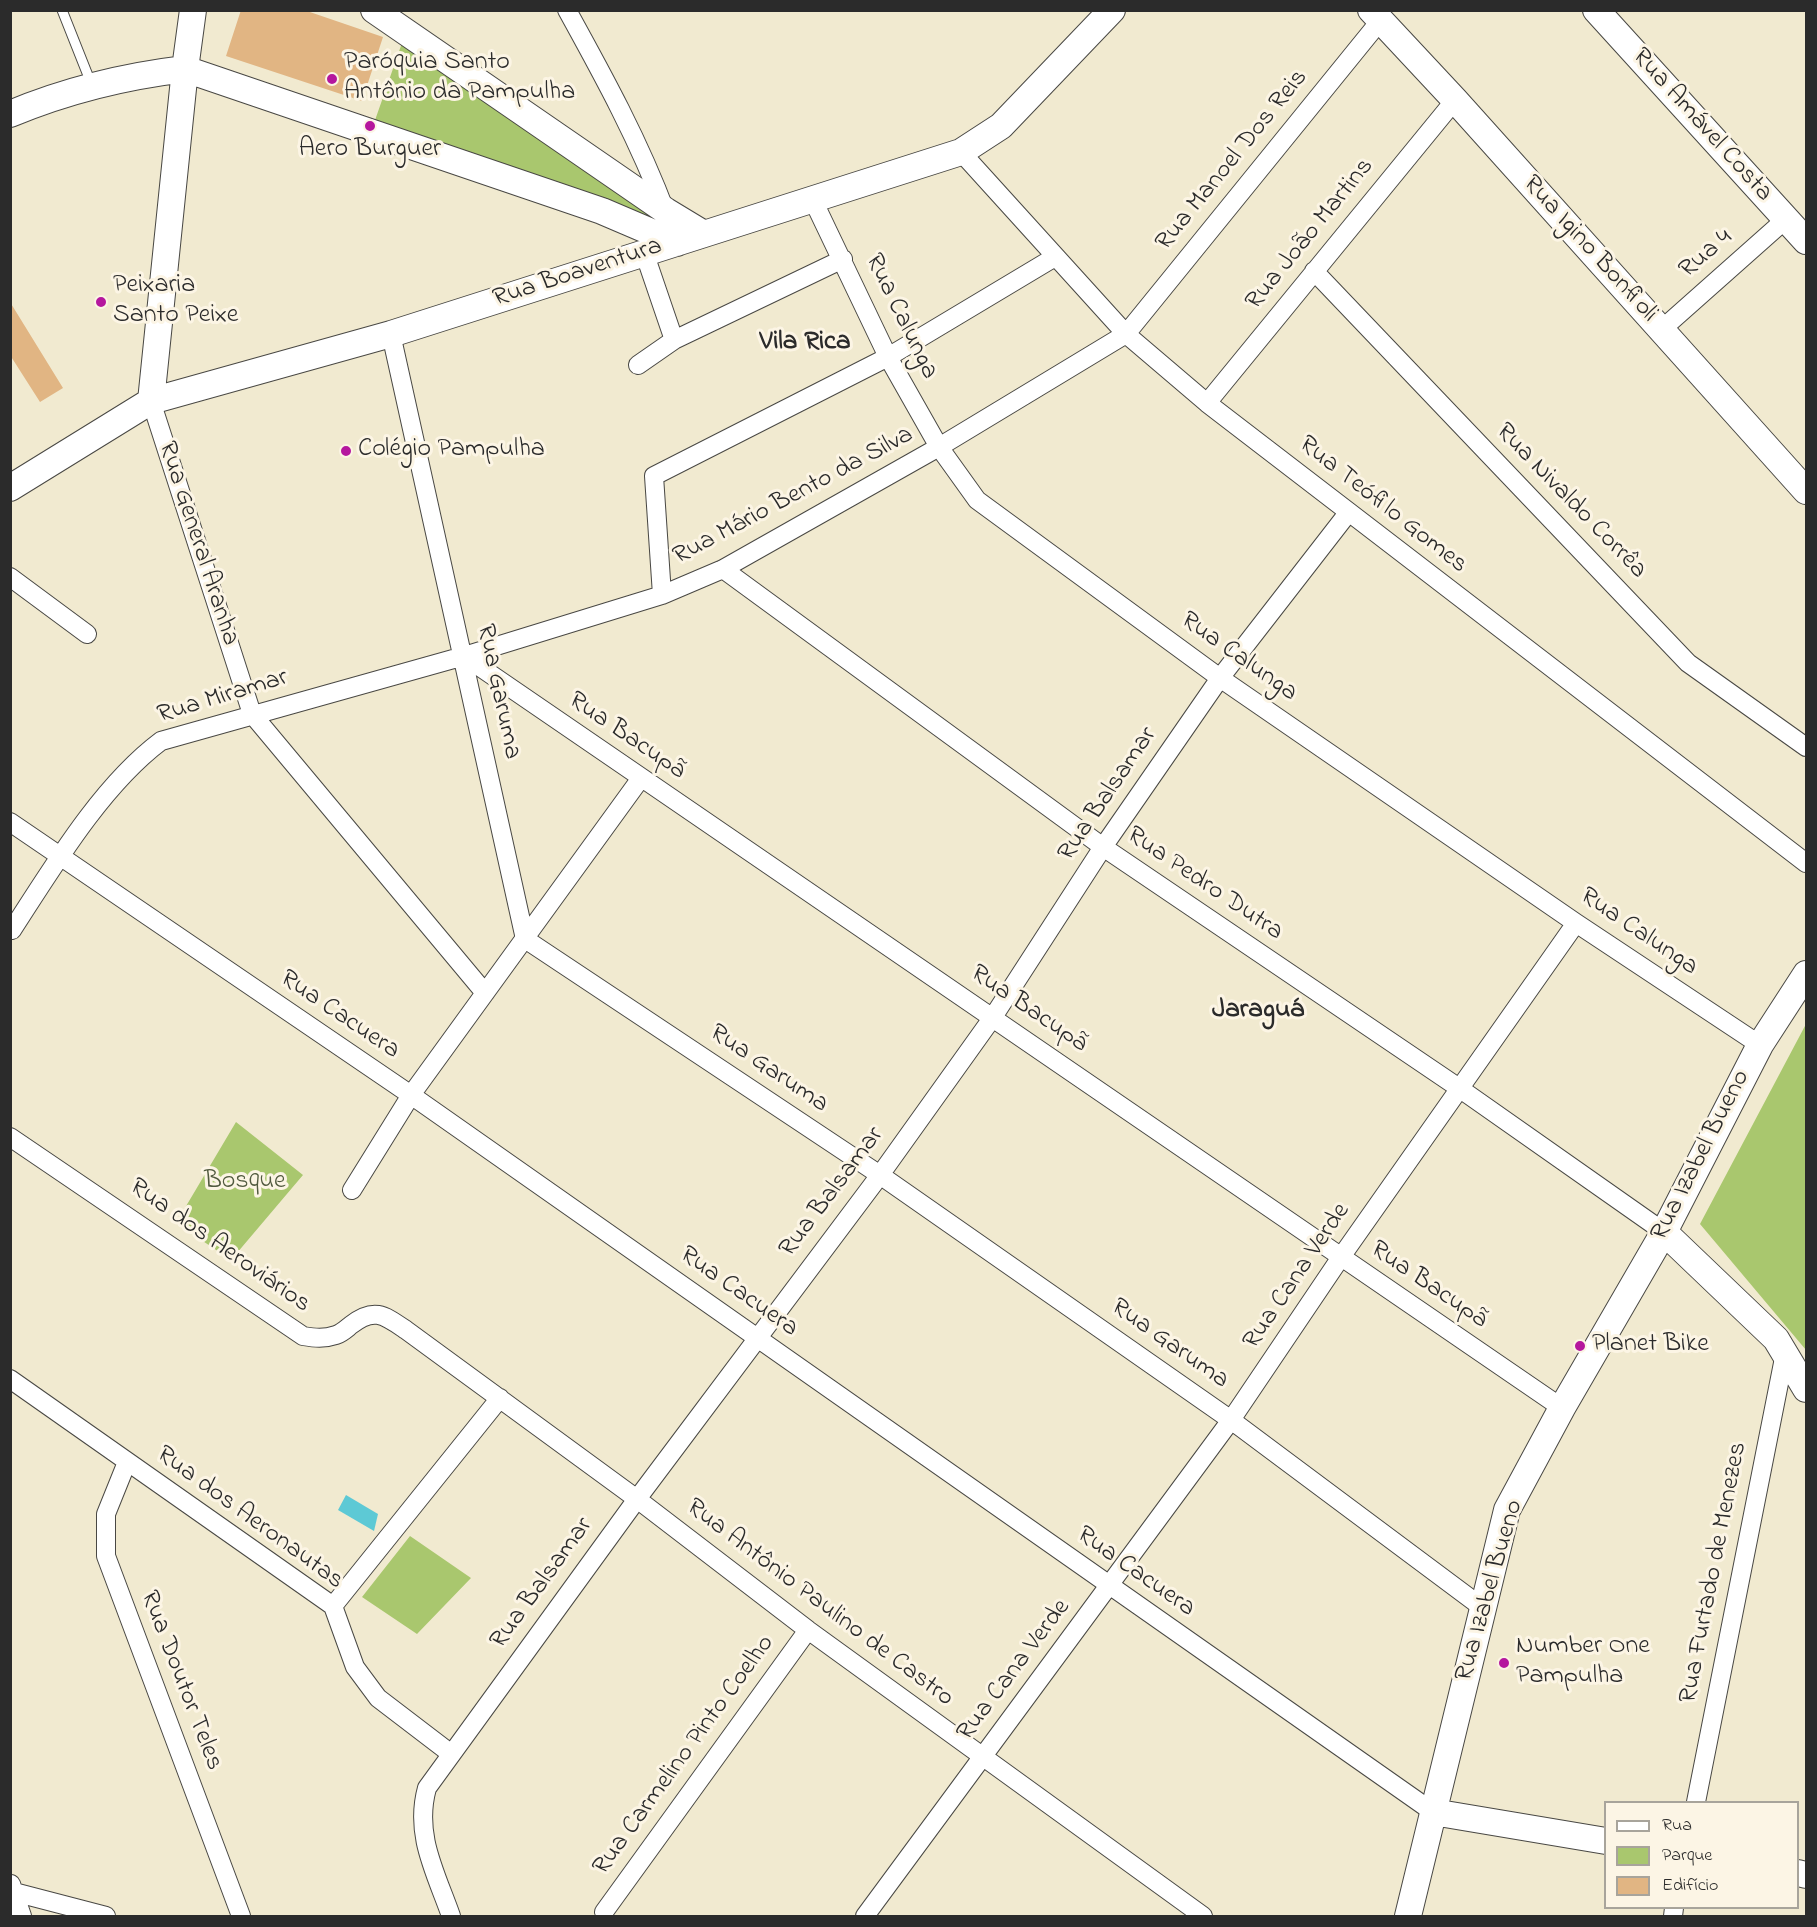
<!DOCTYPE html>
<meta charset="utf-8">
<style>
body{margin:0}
#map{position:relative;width:1817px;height:1927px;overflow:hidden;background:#f1ead0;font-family:"Indie Flower",sans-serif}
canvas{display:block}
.frame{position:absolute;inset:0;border:12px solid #2b2b2b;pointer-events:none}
.legend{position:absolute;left:1604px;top:1801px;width:195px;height:108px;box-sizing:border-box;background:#fcf5e5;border:2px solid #a8a49b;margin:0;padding:8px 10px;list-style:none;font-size:18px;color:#2b2b2b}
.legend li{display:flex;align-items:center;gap:12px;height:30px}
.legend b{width:30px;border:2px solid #a8a49b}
</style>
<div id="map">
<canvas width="1817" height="1927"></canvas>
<div class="frame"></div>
<ul class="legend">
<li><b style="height:8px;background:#fff"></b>Rua</li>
<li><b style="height:16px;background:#a9c76e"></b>Parque</li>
<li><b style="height:16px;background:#e1b583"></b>Edifício</li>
</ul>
</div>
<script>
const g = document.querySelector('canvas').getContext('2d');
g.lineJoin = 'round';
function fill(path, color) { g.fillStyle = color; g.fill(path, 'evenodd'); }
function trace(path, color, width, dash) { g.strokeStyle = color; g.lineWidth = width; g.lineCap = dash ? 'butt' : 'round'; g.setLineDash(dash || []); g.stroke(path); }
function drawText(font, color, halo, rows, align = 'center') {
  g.font = font + ' "Indie Flower",sans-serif'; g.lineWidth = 6; g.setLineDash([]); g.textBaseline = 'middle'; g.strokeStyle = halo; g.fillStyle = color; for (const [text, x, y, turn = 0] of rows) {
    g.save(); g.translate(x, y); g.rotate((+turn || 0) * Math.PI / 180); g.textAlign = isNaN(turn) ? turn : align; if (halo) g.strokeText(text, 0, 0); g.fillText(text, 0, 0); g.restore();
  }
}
fill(new Path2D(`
 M403,40L672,228L373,126Z
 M1806,1024V1350L1700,1224Z
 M236,1122L303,1175L231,1260L176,1223Z
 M410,1536L471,1578L417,1634L362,1597Z`), '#a9c76e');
fill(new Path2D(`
 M346,1495L378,1514L374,1531L338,1510Z`), '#5dc9d5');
fill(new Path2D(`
 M241,10H304L383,37L362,101L226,56Z
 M10,302L63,388L40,402L10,355Z`), '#e1b583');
const lane = new Path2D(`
 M62,10L91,83`);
const street = new Path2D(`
 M567,10C604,77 639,141 666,213
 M961,152L1126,334L1207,403L1806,863
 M812,198L888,357L939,447L977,500L1220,678L1576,923L1760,1045
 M644,252L674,340
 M1314,271L1688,663L1806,747
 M1661,330L1786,219
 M391,334L525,939L880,1175L1231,1420L1483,1608
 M638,365L674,340L843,259
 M151,401L252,714L485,993
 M1207,403L1455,100
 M723,569L1103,847L1459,1088L1664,1232
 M10,577L87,634
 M662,595L654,476L888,357L1055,257
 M464,656L1562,1408
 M10,822L411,1095L1433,1812
 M12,930C53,867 101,786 161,741L464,656L662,595L723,569L939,447L1126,334L1380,21
 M10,1137L303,1336C315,1338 324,1339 336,1335C342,1333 346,1329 351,1325C374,1307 384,1315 406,1330L637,1499L808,1630L1203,1916
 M352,1190L411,1095L641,778
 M10,1379L333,1606L355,1667L378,1698L450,1753
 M127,1462L106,1514V1556L241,1916
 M333,1606L500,1398
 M1696,1802L1785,1353
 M11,1884L22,1916
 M10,1891L106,1916
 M604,1912L808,1630
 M451,1916C436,1873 414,1835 427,1788L637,1499L880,1175L993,1017L1103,847L1220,678L1348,513
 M865,1916L1231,1420L1341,1257L1576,923
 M1673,1916L1674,1908`);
const secondary = new Path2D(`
 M374,10L666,211L704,234
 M1371,10L1455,100L1806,491
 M1596,10L1806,241
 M10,114C65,91 126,76 185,69L602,211L677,243
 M151,401L185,69L193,10
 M10,488L151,401L391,334L961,152L1001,126L1112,10
 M1664,1232L1776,1339L1806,1389
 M1433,1812L1606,1841
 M1798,1873L1806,1875
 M1408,1916L1507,1510L1562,1408L1664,1232L1760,1045L1806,974`);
trace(lane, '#494844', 11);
trace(street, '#494844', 20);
trace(secondary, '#494844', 28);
trace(lane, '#fff', 9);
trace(street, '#fff', 18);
trace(secondary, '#fff', 26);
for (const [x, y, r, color] of [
 [332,79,6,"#b5179e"],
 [370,126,6,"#b5179e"],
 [101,302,6,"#b5179e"],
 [346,451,6,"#b5179e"],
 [1580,1346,6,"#b5179e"],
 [1504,1663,6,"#b5179e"]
]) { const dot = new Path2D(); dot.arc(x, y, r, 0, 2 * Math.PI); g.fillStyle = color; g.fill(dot); trace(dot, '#fcf5e5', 2); }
drawText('26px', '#2b2b2b', '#fcf5e5', [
 ["Paróquia Santo",344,64],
 ["Antônio da Pampulha",344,94],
 ["Aero Burguer",370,151,"center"],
 ["Peixaria",113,287],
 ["Santo Peixe",113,317],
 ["Colégio Pampulha",358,451],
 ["Planet Bike",1592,1346],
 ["Number One",1516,1648],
 ["Pampulha",1516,1678]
], 'left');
drawText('26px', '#2b2b2b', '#fcf5e5', [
 ["Rua Amável Costa",1701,126,48],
 ["Rua Manoel Dos Reis",1233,161,-51],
 ["Rua João Martins",1311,235,-51],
 ["Rua Igino Bonfioli",1589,250,48],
 ["Rua 4",1707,255,-41],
 ["Rua Boaventura",578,274,-18],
 ["Rua Calunga",900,317,64],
 ["Rua Mário Bento da Silva",794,497,-28],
 ["Rua Nivaldo Corrêa",1570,502,46],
 ["Rua Teófilo Gomes",1382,506,38],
 ["Rua General Aranha",197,544,72],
 ["Rua Calunga",1238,658,35],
 ["Rua Garuma",497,692,78],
 ["Rua Miramar",223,698,-17],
 ["Rua Bacupã",626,737,34],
 ["Rua Balsamar",1109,795,-56],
 ["Rua Pedro Dutra",1204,885,34],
 ["Rua Calunga",1638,933,34],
 ["Rua Bacupã",1028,1010,34],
 ["Rua Cacuera",339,1016,34],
 ["Rua Garuma",768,1070,34],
 ["Rua Izabel Bueno",1702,1156,-63],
 ["Rua Balsamar",833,1193,-53],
 ["Rua dos Aeroviários",219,1247,35],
 ["Rua Cana Verde",1298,1277,-56],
 ["Rua Bacupã",1428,1286,34],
 ["Rua Cacuera",738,1293,35],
 ["Rua Garuma",1169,1345,35],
 ["Rua dos Aeronautas",249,1519,36],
 ["Rua Cacuera",1135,1573,35],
 ["Rua Furtado de Menezes",1715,1573,-79],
 ["Rua Balsamar",543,1584,-54],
 ["Rua Izabel Bueno",1491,1591,-74],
 ["Rua Antônio Paulino de Castro",819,1604,37],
 ["Rua Cana Verde",1015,1671,-53],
 ["Rua Doutor Teles",180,1681,69],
 ["Rua Carmelino Pinto Coelho",685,1756,-54]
]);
drawText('26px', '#515a3f', '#fcf5e5', [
 ["Bosque",245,1183]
]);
drawText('bold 27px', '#2b2b2b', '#fcf5e5', [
 ["Vila Rica",805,344],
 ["Jaraguá",1258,1012]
]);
</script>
